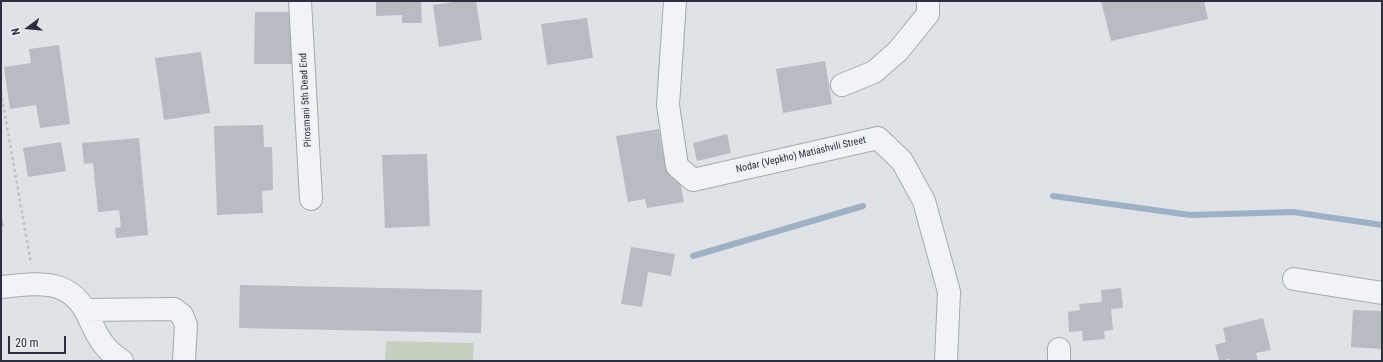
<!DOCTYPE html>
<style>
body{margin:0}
#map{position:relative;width:1383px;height:362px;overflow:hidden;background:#dfe2e7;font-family:"Roboto Condensed",sans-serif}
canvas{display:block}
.frame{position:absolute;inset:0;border:2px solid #2a303d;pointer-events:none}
.north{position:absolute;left:8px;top:8px;width:40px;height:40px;-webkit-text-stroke:3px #eff1f5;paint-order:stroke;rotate:254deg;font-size:11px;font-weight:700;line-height:16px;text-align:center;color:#2a303d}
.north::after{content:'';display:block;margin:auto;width:14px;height:18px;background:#2a303d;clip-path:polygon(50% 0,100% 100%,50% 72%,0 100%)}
.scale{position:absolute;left:8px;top:336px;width:58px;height:18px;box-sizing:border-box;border:2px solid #2a303d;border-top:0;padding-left:5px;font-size:12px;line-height:14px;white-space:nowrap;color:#2a303d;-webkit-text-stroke:3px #eff1f5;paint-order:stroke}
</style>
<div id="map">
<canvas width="1383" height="362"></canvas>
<div class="frame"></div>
<div class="north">N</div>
<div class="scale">20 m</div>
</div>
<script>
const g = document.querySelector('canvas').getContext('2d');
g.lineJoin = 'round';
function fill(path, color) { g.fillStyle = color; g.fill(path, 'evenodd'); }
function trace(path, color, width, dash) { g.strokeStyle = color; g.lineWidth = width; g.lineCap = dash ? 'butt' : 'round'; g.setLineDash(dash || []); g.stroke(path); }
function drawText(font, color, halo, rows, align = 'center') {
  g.font = font + ' "Roboto Condensed",sans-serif'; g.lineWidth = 4; g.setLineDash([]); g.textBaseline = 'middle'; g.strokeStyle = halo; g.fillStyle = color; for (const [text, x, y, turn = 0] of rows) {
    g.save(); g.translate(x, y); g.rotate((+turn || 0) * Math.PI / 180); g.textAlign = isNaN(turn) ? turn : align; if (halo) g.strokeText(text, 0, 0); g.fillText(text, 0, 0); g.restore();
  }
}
fill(new Path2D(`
 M386,341L474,343L473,361H385Z`), '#c5d0c1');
trace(new Path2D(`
 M1053,196L1190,215L1293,212L1382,225
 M693,256L863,206`), '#9db0c4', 6);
fill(new Path2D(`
 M376,1H421L422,23H402V15L376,16Z
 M460,1H476L482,40L439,47L433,5Z
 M1101,1H1204L1208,19L1111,41Z
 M255,12H297L296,64H254Z
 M587,18L593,58L547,65L541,24Z
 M59,45L70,124L40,128L36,105L10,109L4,67L31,63L29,49Z
 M201,52L210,113L164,120L155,58Z
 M825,61L832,104L783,113L776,69Z
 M263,125L264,147H272L273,190L262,191L263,213L217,215L214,126Z
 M659,129L666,170L674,169L676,182L680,181L684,202L647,208L645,199L628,202L616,136Z
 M727,134L731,153L697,161L693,143Z
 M139,138L148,235L116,238L115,228L121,227L119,210L98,212L93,163L84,164L82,143Z
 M61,142L66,171L28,177L23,148Z
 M427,154L430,226L385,228L382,155Z
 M1,214L4,226L1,227Z
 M631,247L675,254L671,276L648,272L642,307L621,304Z
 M240,285L482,290L481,333L239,328Z
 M1121,288L1123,308L1111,309L1113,330L1104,331L1105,339L1083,341L1082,331L1069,332L1068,312L1080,310L1079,304L1102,302L1101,290Z
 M1353,310L1382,311V349L1351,347Z
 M1263,318L1271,350L1256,353L1258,361H1231L1230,359L1219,361L1215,345L1226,342L1223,328Z`), '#b7bcc3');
const minor = new Path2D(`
 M300,1L311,199
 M675,1L668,105L677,166L693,180L878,138L902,161L924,201L949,292L946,361
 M842,85L874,72L898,51L928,14V1
 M1294,279L1382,293
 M1,287C40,283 72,277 90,320C98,338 105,350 122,361
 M86,310L174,309L182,315L186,325L184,361
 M1059,361V349`);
trace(minor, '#a5a9b1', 24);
trace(new Path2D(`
 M1,92L31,264`), '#bec0c6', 2.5, [3, 3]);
trace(minor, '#f2f3f6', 22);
drawText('10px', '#2a303d', '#eff1f5', [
 ["Pirosmani 5th Dead End",306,100,-93],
 ["Nodar (Vepkho) Matiashvili Street",801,155,-13]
]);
</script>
